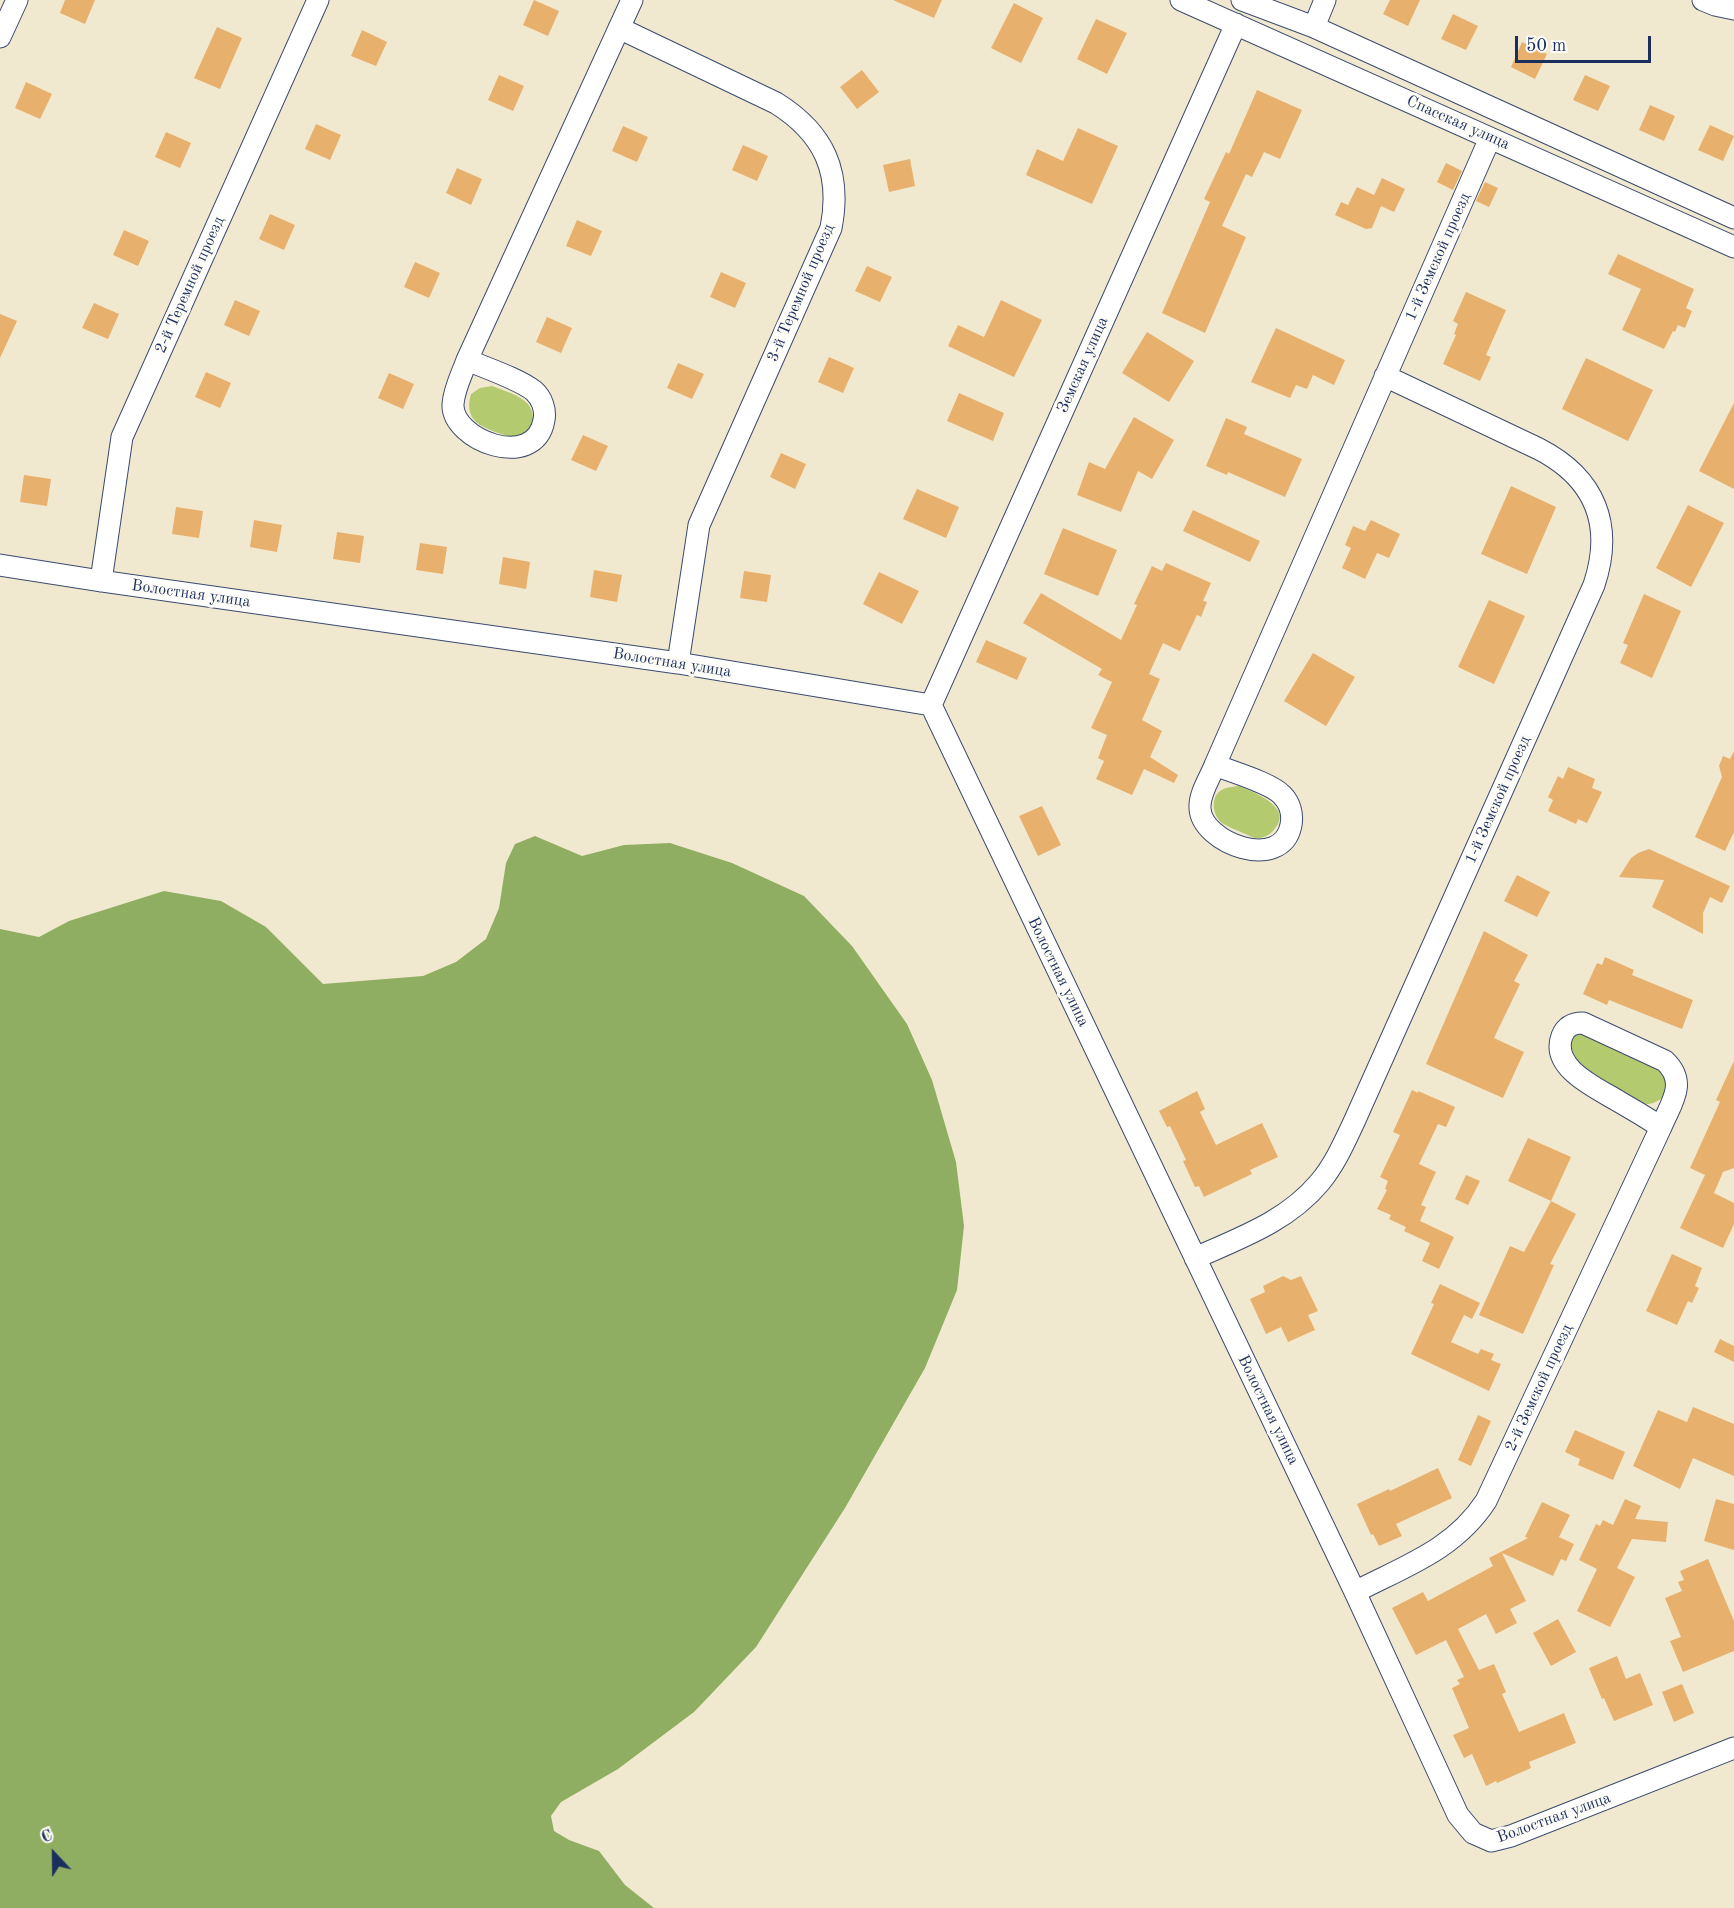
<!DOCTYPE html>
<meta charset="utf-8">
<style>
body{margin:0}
#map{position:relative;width:1734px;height:1908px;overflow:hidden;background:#f1e9cf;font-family:"Old Standard TT",serif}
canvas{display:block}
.north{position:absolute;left:24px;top:1824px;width:60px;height:60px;-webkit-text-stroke:4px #fdfcf7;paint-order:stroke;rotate:338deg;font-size:16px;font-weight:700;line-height:24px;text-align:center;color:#1b2f5e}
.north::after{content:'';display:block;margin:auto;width:21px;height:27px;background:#1b2f5e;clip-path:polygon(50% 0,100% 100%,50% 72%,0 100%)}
.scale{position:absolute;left:1515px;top:36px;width:136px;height:27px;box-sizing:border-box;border:3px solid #1b2f5e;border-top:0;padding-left:8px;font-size:18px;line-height:21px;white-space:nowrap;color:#1b2f5e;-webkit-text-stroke:4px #fdfcf7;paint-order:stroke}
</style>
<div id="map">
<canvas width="1734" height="1908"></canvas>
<div class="north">С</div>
<div class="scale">50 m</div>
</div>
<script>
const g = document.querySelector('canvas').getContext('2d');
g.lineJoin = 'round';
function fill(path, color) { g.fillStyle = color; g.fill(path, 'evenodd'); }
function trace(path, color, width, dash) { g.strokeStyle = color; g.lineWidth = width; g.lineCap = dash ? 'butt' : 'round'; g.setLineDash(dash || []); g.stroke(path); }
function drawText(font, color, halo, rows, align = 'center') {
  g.font = font + ' "Old Standard TT",serif'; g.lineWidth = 6; g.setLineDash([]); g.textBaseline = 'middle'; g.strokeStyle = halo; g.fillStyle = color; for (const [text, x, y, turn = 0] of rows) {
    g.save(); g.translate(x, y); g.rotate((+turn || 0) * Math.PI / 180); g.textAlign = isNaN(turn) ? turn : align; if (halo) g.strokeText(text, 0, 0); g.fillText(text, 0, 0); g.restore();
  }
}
fill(new Path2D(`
 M492,386C509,393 535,398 533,421C532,431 521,435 512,438C488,428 462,426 471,394L480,388Z
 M1239,786C1255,793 1296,808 1273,831C1269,835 1262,839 1256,838C1252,838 1247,834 1243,833C1237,830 1228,827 1222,823C1214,817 1211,802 1217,794C1222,787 1232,787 1239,786Z
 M1577,1032L1656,1063L1669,1081L1665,1096C1658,1101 1652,1105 1643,1104C1629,1103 1576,1066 1571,1053C1568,1045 1572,1039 1577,1032Z`), '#b4ca6e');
fill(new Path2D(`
 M535,836L582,856L624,845L670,843L732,863L804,896L852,946L907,1024L932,1080L956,1162L964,1226L957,1290L925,1368L845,1508L756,1647L694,1712L618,1769L561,1802L551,1816L554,1831L569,1840L599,1851L625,1885L654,1908H0V929L39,937L69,921L164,891L221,901L266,927L323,984L423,976L456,962L486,939L499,908L506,863L515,844Z`), '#8fae61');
fill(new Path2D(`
 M65,0H95L85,24L60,13Z
 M534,0L559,11L548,36L523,25Z
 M893,0H942L934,18Z
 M1390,0H1420L1408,26L1383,14Z
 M1014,3L1043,18L1021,63L991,48Z
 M1453,14L1478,26L1466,50L1441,39Z
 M1096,19L1127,33L1107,74L1077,59Z
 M217,27L242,38L220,89L194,78Z
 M362,30L387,42L376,66L351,56Z
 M1522,42L1547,54L1535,79L1511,67Z
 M862,70L879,92L857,109L840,87Z
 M499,75L524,86L513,111L488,100Z
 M1585,75L1610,86L1598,111L1573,100Z
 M26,82L52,94L40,119L15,108Z
 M1257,90L1302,110L1280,159L1264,152L1252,177L1246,174L1222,226L1246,237L1205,333L1162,313L1210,202L1204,199L1226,152L1229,154Z
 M1650,105L1675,116L1664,141L1639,130Z
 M316,124L341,135L330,160L305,149Z
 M1710,125L1734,136L1723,161L1698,150Z
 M623,126L648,137L637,162L612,151Z
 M1078,128L1118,146L1092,204L1026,175L1037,149L1063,161Z
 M166,132L191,143L180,168L155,157Z
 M743,145L768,156L757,181L732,170Z
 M910,159L915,186L889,192L883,165Z
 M1446,163L1462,171L1453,190L1437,182Z
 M457,168L482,179L471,205L446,193Z
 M1382,178L1405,189L1394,212L1381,206L1372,228L1366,229L1335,215L1341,202L1348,205L1357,187L1374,195Z
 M1485,182L1498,188L1489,207L1476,201Z
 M270,214L295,225L284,250L259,239Z
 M577,220L602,231L591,256L566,246Z
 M124,230L149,241L138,266L113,255Z
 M1618,254L1694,289L1686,308L1692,311L1685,328L1678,325L1675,332L1673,331L1664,349L1622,330L1641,289L1608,274Z
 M415,262L440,273L429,298L404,287Z
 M867,266L892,277L880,302L855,291Z
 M721,272L746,283L735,308L710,297Z
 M1466,292L1506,310L1486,355L1491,357L1480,381L1443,364L1456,335L1454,334L1458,324L1453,321Z
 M235,300L260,311L249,336L224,325Z
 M1001,300L1042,320L1014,377L948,346L958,325L984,337Z
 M94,303L119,314L108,339L82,328Z
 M0,314L17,321L0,358Z
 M547,317L572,328L561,353L536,342Z
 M1276,328L1345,360L1334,385L1313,375L1307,389L1296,385L1290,398L1251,382Z
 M1147,332L1194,361L1169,402L1122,373Z
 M829,357L854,368L843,393L818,382Z
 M1586,358L1653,390L1628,441L1562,409Z
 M678,363L704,374L692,399L667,388Z
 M206,372L231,383L220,408L195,397Z
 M389,373L414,384L403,409L378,398Z
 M959,393L1004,413L993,441L947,421Z
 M1734,403V489L1699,471Z
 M1134,417L1174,440L1152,479L1138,471L1121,512L1077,495L1089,462L1105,469Z
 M1226,418L1247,427L1244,434L1302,459L1285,497L1228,472L1227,475L1206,466Z
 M583,435L608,446L596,471L571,460Z
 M781,453L806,464L795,489L770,477Z
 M24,475L51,479L47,506L20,502Z
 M1511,486L1556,507L1527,574L1481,554Z
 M917,489L959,507L946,538L903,519Z
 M1688,505L1724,523L1691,587L1656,568Z
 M176,507L203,511L199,538L172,534Z
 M1193,510L1260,541L1250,562L1183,531Z
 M254,520L282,525L277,552L250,547Z
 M1371,520L1400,534L1389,558L1377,553L1365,579L1342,568L1351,548L1345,545L1353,526L1365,531Z
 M1063,528L1117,550L1098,596L1044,574Z
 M337,532L364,536L360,563L333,559Z
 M420,543L447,547L443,574L416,570Z
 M503,557L530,562L526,589L499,584Z
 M1166,563L1211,583L1203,601L1207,602L1201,617L1197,615L1180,651L1163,643L1149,674L1160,679L1142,720L1162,731L1150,757L1178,775L1174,783L1144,769L1132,795L1096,779L1104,761L1098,758L1107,735L1091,728L1112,682L1098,675L1102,669L1023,623L1041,593L1121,640L1137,605L1134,604L1152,566L1162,571Z
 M594,570L622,575L617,602L590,597Z
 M744,571L771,575L767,602L740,598Z
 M879,572L919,591L902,624L863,604Z
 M1644,594L1681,611L1652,678L1620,663L1628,645L1623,643Z
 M1489,600L1525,616L1494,684L1458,667Z
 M986,640L1027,658L1017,680L976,662Z
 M1313,653L1355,677L1326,726L1284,701Z
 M1734,751V832L1725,851L1695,837L1722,777L1719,766L1723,756L1730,759Z
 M1568,767L1595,779L1592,788L1602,792L1587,823L1578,819L1576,824L1548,811L1553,800L1548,797L1558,776L1563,779Z
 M1042,806L1061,845L1038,856L1019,816Z
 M1649,849L1730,886L1722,903L1710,897L1703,913V934L1652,907L1664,880L1619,877L1631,858L1638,853Z
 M1517,875L1550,892L1537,917L1504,901Z
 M1484,931L1528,955L1514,981L1520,984L1494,1038L1524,1052L1503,1098L1426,1064Z
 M1605,957L1634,970L1632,975L1693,1000L1682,1029L1609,1000L1607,1005L1583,994L1597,963L1602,965Z
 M1734,1061V1168L1723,1172L1714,1193L1734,1203V1224L1723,1248L1680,1228L1705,1175L1690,1168L1720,1102L1716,1100Z
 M1412,1090L1418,1093V1091L1455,1107L1446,1127L1438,1124L1419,1164L1436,1172L1421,1205L1426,1207L1420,1221L1454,1237L1439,1269L1422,1261L1430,1243L1404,1231L1406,1227L1389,1219L1391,1215L1377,1209L1387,1190L1385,1189L1388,1181L1380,1177L1400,1135L1393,1132Z
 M1197,1091L1205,1109L1200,1112L1216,1145L1262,1123L1278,1157L1250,1170L1252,1174L1204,1197L1199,1186L1195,1187L1183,1161L1186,1160L1170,1126L1167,1127L1159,1111Z
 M1528,1138L1571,1157L1551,1201L1508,1181Z
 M1466,1175L1480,1181L1468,1205L1455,1199Z
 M1551,1201L1576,1214L1550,1264L1554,1265L1523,1334L1479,1315L1510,1246L1524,1252Z
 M1672,1254L1702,1268L1695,1286L1699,1288L1692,1303L1688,1301L1677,1325L1646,1311Z
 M1283,1276L1291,1280L1301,1276L1318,1311L1308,1315L1315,1330L1288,1342L1281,1327L1266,1334L1250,1299L1265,1292L1263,1286Z
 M1440,1284L1480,1303L1472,1319L1464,1315L1451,1342L1478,1354L1481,1349L1494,1354L1491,1360L1501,1364L1489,1391L1411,1354L1434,1304L1431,1303Z
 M1720,1339L1734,1346V1362L1714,1352Z
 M1693,1407L1734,1424V1476L1693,1458L1680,1489L1633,1466L1658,1410L1687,1422Z
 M1478,1415L1491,1421L1471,1466L1458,1460Z
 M1575,1430L1625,1452L1613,1480L1578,1465L1580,1459L1565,1452Z
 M1438,1468L1452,1498L1396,1524L1402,1536L1379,1546L1373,1534L1371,1535L1357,1504L1389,1489L1390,1491Z
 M1625,1499L1641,1506L1635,1519L1668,1522L1666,1542L1632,1539L1617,1568L1635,1577L1610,1627L1577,1611L1597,1569L1579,1560L1596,1524L1600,1526L1603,1520L1613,1525Z
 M1716,1499L1734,1504V1550L1704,1541Z
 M1542,1502L1570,1515L1559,1537L1574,1544L1566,1561L1561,1559L1553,1576L1502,1553L1526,1601L1510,1609L1517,1623L1496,1634L1486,1614L1458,1629L1479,1670L1494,1664L1506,1692L1502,1694L1519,1732L1564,1713L1576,1743L1529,1762L1531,1768L1497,1783L1496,1781L1486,1786L1472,1754L1464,1758L1453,1735L1469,1728L1452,1688L1460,1684L1457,1680L1464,1677L1446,1640L1416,1655L1392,1608L1423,1592L1428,1601L1493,1566L1489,1558L1528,1538L1525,1537Z
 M1708,1559L1734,1621V1651L1683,1672L1670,1641L1681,1637L1665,1598L1682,1591L1678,1582L1684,1580L1680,1571Z
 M1558,1619L1576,1652L1551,1666L1533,1633Z
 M1617,1656L1626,1679L1640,1673L1653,1705L1614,1721L1604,1698L1602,1699L1589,1668Z
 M1682,1684L1694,1713L1674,1722L1662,1692Z`), '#e8b06d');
const minor = new Path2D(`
 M1181,0L1734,247
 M1242,0L1314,27L1734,218
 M1703,0L1715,5L1734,9
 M1314,27L1325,0
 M619,28L776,103C824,133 842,172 831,228L699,525L678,663
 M0,37L17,0
 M467,360C486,368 519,379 534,391C542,398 546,410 544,420C535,472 451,440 453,404C454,389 462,374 467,360L632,0
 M0,565L101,581L678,663L931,705
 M101,581L122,437L318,0
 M931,705L1355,1592L1458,1815L1473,1833L1491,1841L1511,1836L1734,1748
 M931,705L1236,24
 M1215,765C1210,778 1199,794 1200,808C1201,843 1282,873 1291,825C1293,814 1290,803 1282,795C1271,783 1232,772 1215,765L1490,138
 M1195,1258C1240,1238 1288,1221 1320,1182C1335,1164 1344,1143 1354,1122L1594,585C1614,525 1595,478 1539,449L1385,376
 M1355,1592C1405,1566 1454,1550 1486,1501L1661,1127C1647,1118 1632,1109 1618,1101C1597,1088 1550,1068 1562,1036C1566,1026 1573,1023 1583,1023L1665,1061C1688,1083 1671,1103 1661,1127`);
trace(minor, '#3b4b6f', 23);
trace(minor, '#fff', 21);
drawText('16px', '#1b2f5e', '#fdfcf7', [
 ["Спасская улица",1458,123,24],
 ["1-й Земской проезд",1438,257,-66],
 ["2-й Теремной проезд",190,285,-66],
 ["3-й Теремной проезд",801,293,-67],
 ["Земская улица",1083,365,-66],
 ["Волостная улица",191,594,8],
 ["Волостная улица",672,663,9],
 ["1-й Земской проезд",1498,800,-66],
 ["Волостная улица",1058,972,64],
 ["2-й Земской проезд",1539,1388,-65],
 ["Волостная улица",1268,1410,64],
 ["Волостная улица",1554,1818,-20]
]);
</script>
